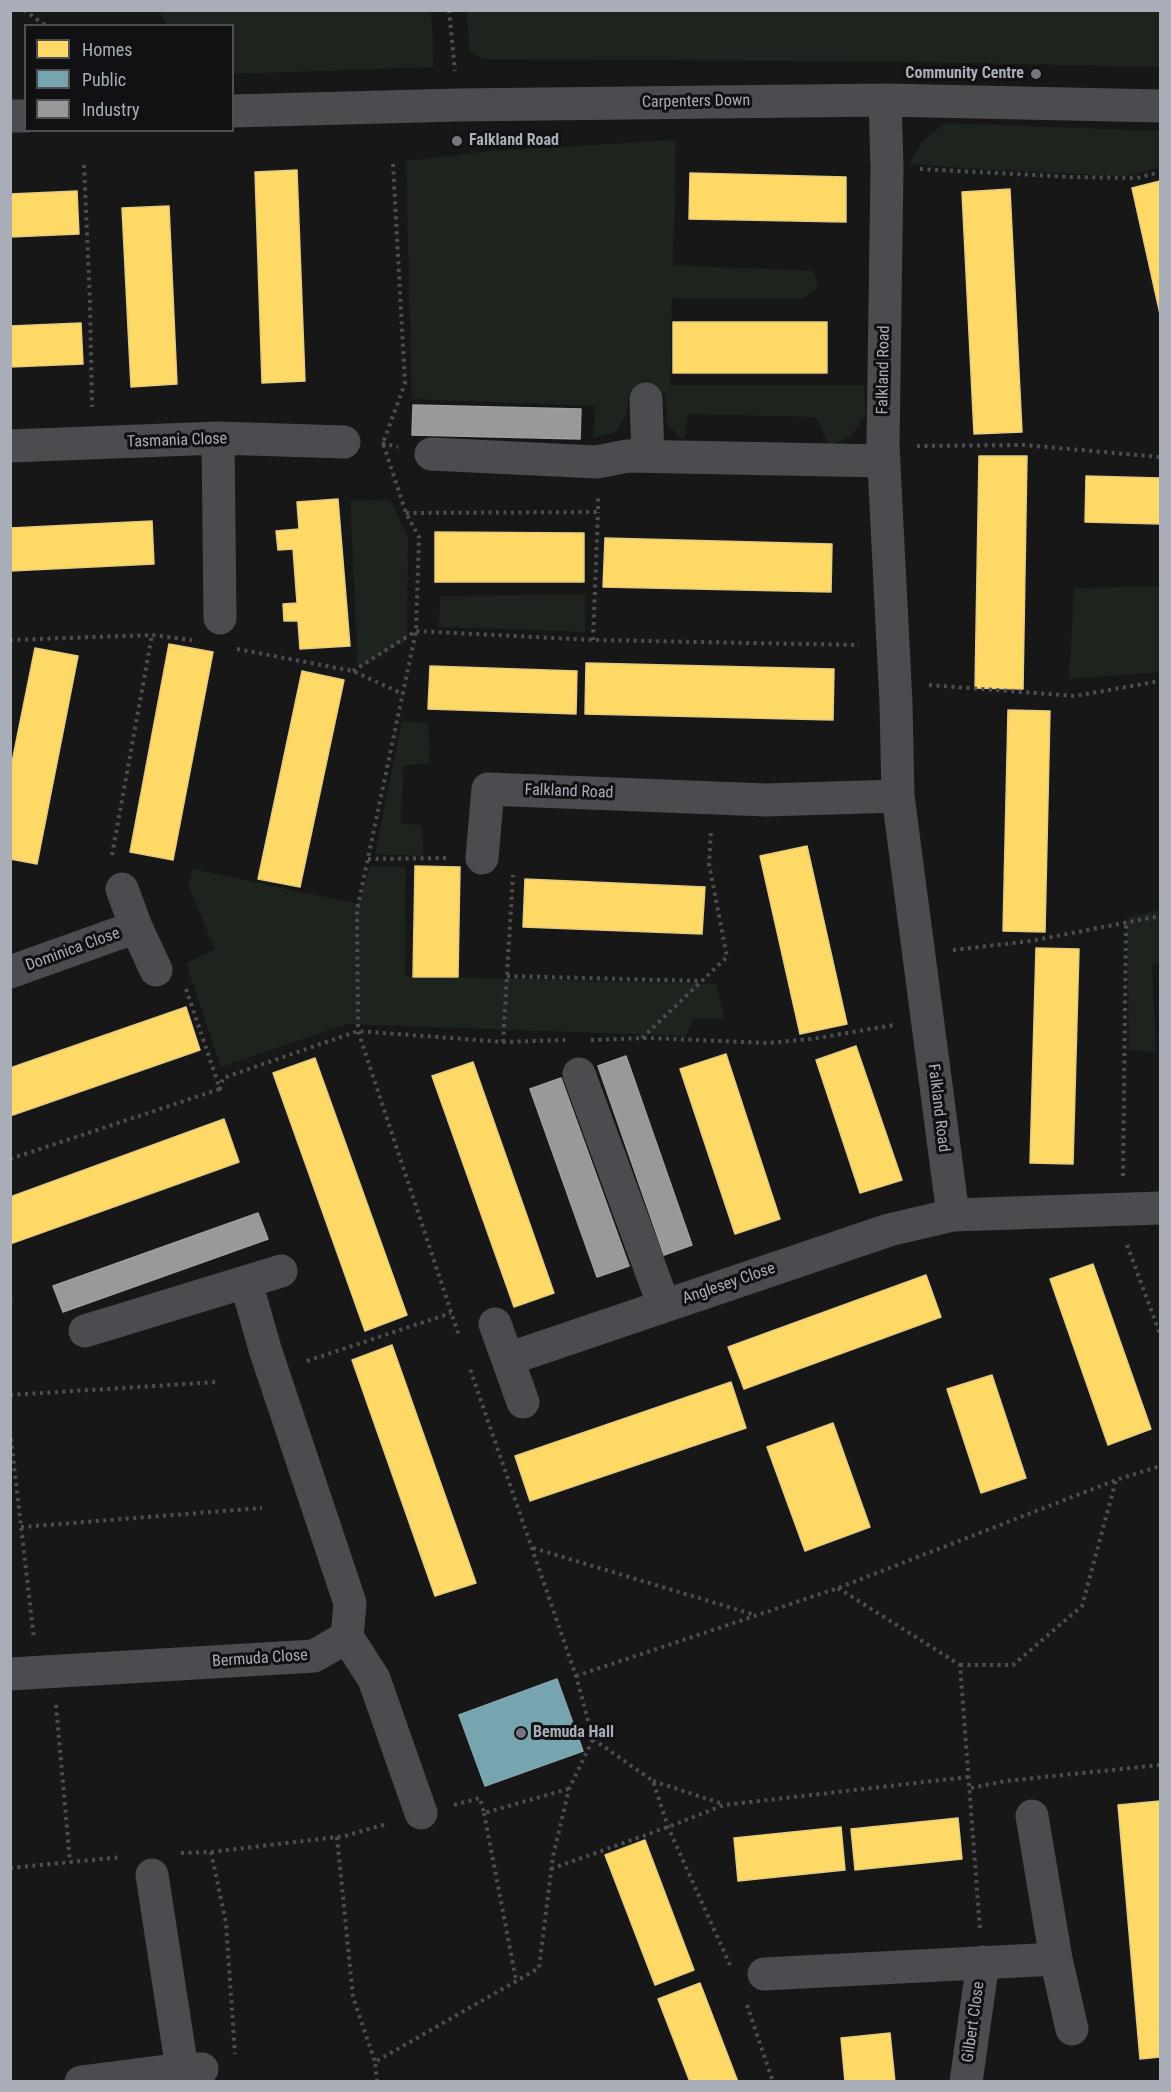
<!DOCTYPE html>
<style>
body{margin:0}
#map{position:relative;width:1171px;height:2092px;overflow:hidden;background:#171717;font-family:"Roboto Condensed",sans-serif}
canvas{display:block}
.frame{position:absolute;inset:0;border:12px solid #a8adb8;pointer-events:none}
.legend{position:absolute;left:24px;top:24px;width:210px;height:108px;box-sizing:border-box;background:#111113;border:2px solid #4d4f55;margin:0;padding:8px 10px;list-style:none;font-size:18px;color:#a8adb8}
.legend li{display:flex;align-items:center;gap:12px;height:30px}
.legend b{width:30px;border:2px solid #4d4f55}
</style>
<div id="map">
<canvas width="1171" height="2092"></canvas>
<div class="frame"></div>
<ul class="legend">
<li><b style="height:16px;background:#ffd966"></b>Homes</li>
<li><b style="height:16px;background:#76a5af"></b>Public</li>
<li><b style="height:16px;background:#999"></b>Industry</li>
</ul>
</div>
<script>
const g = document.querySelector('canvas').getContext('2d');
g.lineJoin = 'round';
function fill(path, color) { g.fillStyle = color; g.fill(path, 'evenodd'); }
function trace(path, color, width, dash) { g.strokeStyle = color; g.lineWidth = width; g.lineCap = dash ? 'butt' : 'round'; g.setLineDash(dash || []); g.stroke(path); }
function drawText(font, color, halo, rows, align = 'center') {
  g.font = font + ' "Roboto Condensed",sans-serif'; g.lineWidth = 6; g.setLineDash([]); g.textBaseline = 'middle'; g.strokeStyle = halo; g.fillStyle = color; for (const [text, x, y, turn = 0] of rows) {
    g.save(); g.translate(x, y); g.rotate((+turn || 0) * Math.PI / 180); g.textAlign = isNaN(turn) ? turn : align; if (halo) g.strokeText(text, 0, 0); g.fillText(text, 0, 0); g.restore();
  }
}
fill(new Path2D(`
 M159,11H431L434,67L233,74L232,26L167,25Z
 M467,11H1160V67L915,62L484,59L469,52Z
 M945,123L1160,131V167L1130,176L991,170L909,164L922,142Z
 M676,140L673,265L813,271L819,286L803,299L672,298L670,385H864L866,414L851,436L829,446L816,417L688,414L684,441L667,424L665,394L630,391L626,415L616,432L593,438L595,406L412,399L406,161L490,151Z
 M390,499L408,537L407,640L358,669L350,501Z
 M1160,586V672L1069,679L1074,588Z
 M585,594V632L439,627L440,596Z
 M402,721L428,723L430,763L403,766L401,824L422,825L423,856L375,854Z
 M370,866L406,867L405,976L717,984L724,1018L693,1019L686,1036L347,1024L221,1067L186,963L215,949L188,885L193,869L358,904Z
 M1160,910V963L1152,964L1156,1052L1129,1050L1127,917Z`), '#1d241e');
const homes = new Path2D(`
 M297,170L305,381L262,383L255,172Z
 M690,173L846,177V222L689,219Z
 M1160,181V314L1132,188Z
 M1010,189L1022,432L974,434L962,192Z
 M77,191L79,234L10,237V194Z
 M169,206L177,384L131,387L122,208Z
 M673,322H827V373H673Z
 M81,323L83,364L10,367V326Z
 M979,456H1027L1023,689L975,688Z
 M1086,476L1160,478V524L1085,522Z
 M338,499L350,646L300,649L298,621H284L283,604L297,603L293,549L278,550L276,531L299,529L297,502Z
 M152,521L154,564L10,571V528Z
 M435,532L584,533V582H435Z
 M605,538L832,544L831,592L603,587Z
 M169,644L213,652L173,860L130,852Z
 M35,648L78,656L37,864L10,859V772Z
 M586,663L834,669L833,720L585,714Z
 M430,666L577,671L576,714L428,709Z
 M302,671L344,680L300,887L258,879Z
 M1008,710L1050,711L1045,932L1003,931Z
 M807,846L847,1024L800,1034L760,856Z
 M415,866L460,867L458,977H413Z
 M525,879L705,887L702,934L523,927Z
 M1036,948L1079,949L1073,1164L1030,1163Z
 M186,1007L200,1050L10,1116V1068Z
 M856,1046L902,1180L860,1193L816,1060Z
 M726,1054L780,1219L735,1234L680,1069Z
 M315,1058L407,1315L365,1331L273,1073Z
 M473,1062L554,1293L514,1307L432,1076Z
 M224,1119L239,1162L10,1244V1197Z
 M1093,1264L1151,1429L1108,1445L1050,1279Z
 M926,1275L941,1317L744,1389L728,1347Z
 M392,1345L476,1583L435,1596L352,1360Z
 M992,1375L1026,1478L981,1493L947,1389Z
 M731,1382L746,1428L530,1501L515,1456Z
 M833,1423L870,1527L805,1551L767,1447Z
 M1160,1801V2057L1140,2059L1118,1805Z
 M958,1818L962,1859L855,1870L851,1829Z
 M841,1827L845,1870L738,1881L734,1838Z
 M645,1840L694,1970L655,1985L605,1855Z
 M700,1983L738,2082H690L658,1999Z
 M890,2033L895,2082H845L841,2038Z`);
fill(homes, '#ffd966');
trace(homes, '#e5cc7f', 1.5);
const public = new Path2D(`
 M557,1679L583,1751L485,1786L459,1715Z`);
fill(public, '#76a5af');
trace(public, '#85a7b2', 1.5);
const industry = new Path2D(`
 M413,405L581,409L580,439L412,435Z
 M626,1056L692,1245L664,1255L598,1066Z
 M561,1078L629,1266L597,1277L530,1089Z
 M258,1213L268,1239L63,1312L53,1286Z`);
fill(industry, '#999');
trace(industry, '#9e9fa2', 1.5);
trace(new Path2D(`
 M24,10L46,26
 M449,10L455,71
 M393,164L405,383L383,443L406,513L419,537L416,631L357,910L358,1031L459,1336
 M84,165L90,302L92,407
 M920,169L1071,177L1137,178L1160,172
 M382,443L398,447
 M917,446L1024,445L1160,457
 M406,513L598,512V498
 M10,640L152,635L192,640
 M593,640L598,512
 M237,649L353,671L403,694
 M353,671L416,631L593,640L859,645
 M929,685L1075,696L1160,681
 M112,855L152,635
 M368,859L448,858
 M953,950L1031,941L1160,916
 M507,976L702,981
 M186,989L220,1089L223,1078L358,1031L503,1042L565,1040
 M642,1038L727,957L709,864L711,832
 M591,1040L649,1038L767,1043L812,1039L894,1025
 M503,1042L513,875
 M10,1159L220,1089
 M1123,1176L1126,923
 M1127,1245L1160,1334
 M10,1297L13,1303H10
 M307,1361L451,1313
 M10,1395L218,1382
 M10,1431L34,1639
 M21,1527L262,1508
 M533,1548L755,1615
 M838,1588L960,1665L980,1929
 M960,1665H1013L1082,1606L1116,1480
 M576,1676L838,1588L1116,1480L1160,1466
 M56,1705L70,1862
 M593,1739L653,1781L668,1827L730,1965
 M653,1781L723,1804
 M971,1788L1005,1781L1160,1765
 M454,1805L480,1798L484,1813L568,1789
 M484,1813L516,1980
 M337,1837L353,1997L375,2062
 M211,1852L226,1923L235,2054
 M181,1853L211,1852L345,1836L386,1824
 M10,1868L122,1857
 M551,1869L668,1827L724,1805L968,1777
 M747,2005L773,2082
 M377,2082L375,2062L539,1968L553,1856L569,1789L593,1739L576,1676L469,1366`), '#4d4e52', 4, [3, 4.5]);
trace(new Path2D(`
 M885,100L887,167L883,446L896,703L898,796L953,1215L1160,1208
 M232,111L458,105L885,100L1160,106
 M10,116H26
 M646,399L648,456
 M218,438L220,618
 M10,446L218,438L344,442
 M431,454L597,462L627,456L884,461
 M482,858L488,789L766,800L898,796
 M122,889L136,927L156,970
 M10,972L136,927
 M579,1074L664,1306
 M495,1324L523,1402
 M85,1331L281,1271
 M508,1359L889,1230L953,1215
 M347,1637L374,1679L421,1813
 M10,1674L314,1656L347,1637L350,1603L265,1349L246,1282
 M1032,1816L1056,1959L1072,2029
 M152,1875L182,2069
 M764,1974L1056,1959
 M81,2082L182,2069H202
 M966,2082L983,1962`), '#4b4c50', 33);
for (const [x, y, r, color] of [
 [1036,74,6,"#757880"],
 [457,141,6,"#757880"],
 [521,1733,6,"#757880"]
]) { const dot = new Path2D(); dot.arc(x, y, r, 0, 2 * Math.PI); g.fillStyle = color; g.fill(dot); trace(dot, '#111113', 2); }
drawText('bold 16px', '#a8adb8', '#111113', [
 ["Community Centre",1024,74,"right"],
 ["Falkland Road",469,141],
 ["Bemuda Hall",533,1733]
], 'left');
drawText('16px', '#a8adb8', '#111113', [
 ["Carpenters Down",696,102,-1],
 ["Falkland Road",884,370,-89],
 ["Tasmania Close",177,441,-2],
 ["Falkland Road",569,792,2],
 ["Dominica Close",73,950,-20],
 ["Falkland Road",938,1108,83],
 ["Anglesey Close",729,1284,-19],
 ["Bermuda Close",260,1659,-4],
 ["Gilbert Close",974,2022,-82]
]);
</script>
